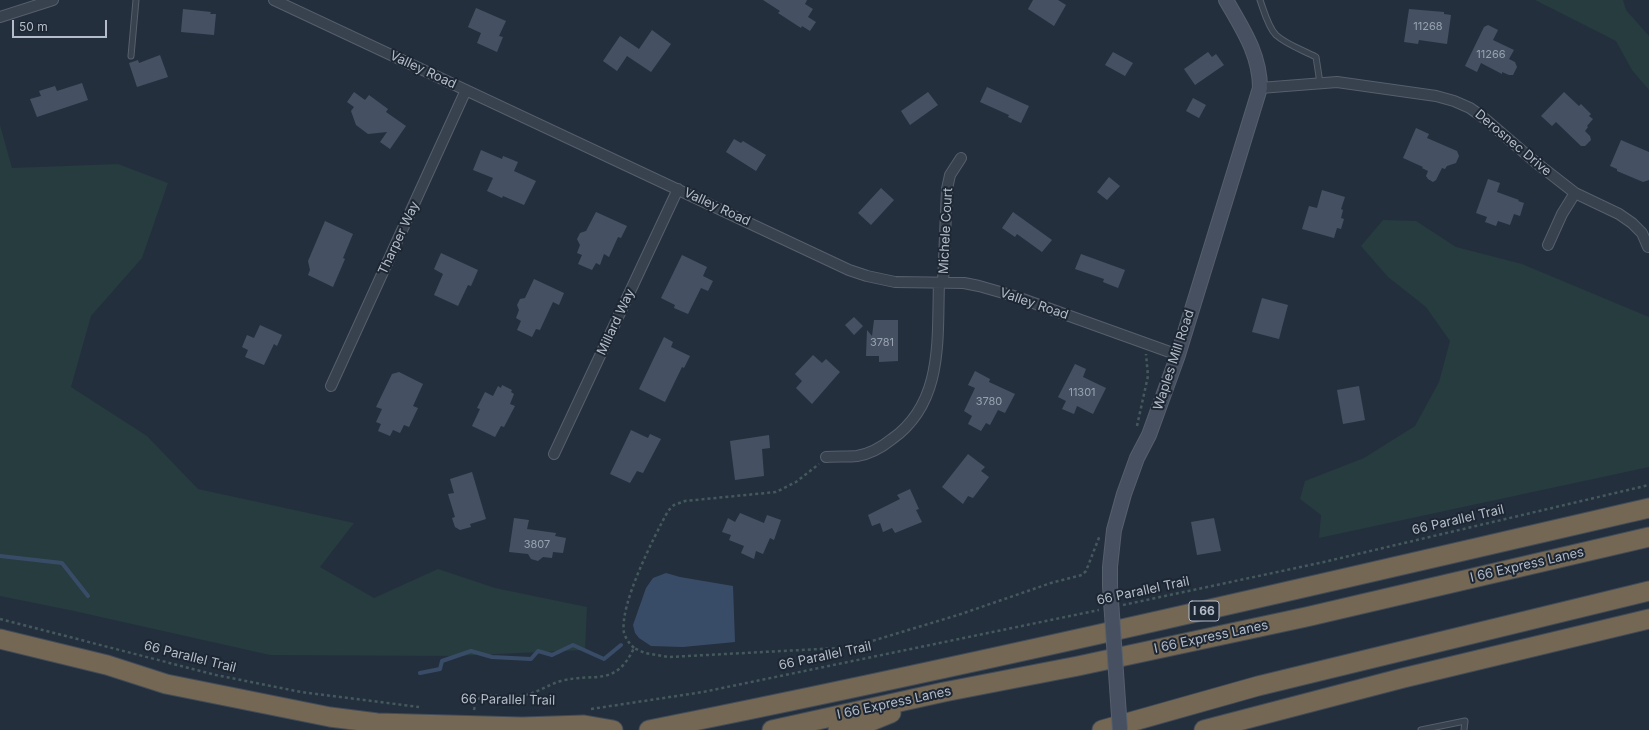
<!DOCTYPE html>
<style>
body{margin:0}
#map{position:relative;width:1649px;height:730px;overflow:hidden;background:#242f3e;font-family:Inter,sans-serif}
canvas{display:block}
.scale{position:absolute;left:12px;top:20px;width:95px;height:18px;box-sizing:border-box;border:2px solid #b4bcc9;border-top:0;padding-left:5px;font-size:12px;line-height:14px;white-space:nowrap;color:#b4bcc9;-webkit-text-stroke:3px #1d2633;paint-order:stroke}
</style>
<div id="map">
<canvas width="1649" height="730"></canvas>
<div class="scale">50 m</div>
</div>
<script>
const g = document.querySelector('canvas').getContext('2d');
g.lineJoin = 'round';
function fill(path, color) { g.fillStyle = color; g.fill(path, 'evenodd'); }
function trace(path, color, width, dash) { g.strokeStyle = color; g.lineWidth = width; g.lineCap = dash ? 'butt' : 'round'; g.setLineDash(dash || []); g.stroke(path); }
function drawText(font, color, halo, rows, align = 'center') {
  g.font = font + ' Inter,sans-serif'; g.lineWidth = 4; g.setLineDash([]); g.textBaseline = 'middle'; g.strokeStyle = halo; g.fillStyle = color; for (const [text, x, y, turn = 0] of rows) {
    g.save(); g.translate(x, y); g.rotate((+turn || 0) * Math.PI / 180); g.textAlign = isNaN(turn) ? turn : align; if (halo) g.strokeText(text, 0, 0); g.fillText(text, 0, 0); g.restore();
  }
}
fill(new Path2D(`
 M1535,0H1623L1626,10L1649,36V90L1632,70L1616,41Z
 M0,125L12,168L118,164L168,183L142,258L91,316L71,387L147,436L198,489L354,523L320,567L374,598L438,569L495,588L587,607L585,650L454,656L270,655L74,611L0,596Z
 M1383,220L1416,221L1456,247L1522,264L1649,317V467L1319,538L1321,515L1300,499L1305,481L1364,458L1415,426L1439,382L1450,341L1426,307L1388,277L1361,246Z`), '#263c3f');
fill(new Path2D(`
 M666,573L680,577L733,586L735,642L683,647L651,646L639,638L635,633L633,625L646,588L653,578Z`), '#394c67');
trace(new Path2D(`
 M0,556L62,563L88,596
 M420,673L440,669L442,661L471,651L492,657L531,659L538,651L552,655L573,645L604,659L621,645`), '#394c67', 4);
fill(new Path2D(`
 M763,0H807L805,4L813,9L808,17L816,22L810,31L802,26L801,28L778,13L780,11Z
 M1033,0H1058L1066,5L1054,26L1028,9Z
 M476,8L506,21L499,36L503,37L497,52L477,43L481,33L468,27Z
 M183,9L211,12L210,14H216L214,35L181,32Z
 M1409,9L1444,12V14L1451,15L1447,44L1419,40L1418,44L1404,42Z
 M1488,25L1498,30L1493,40L1514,50L1509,59L1515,62L1517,67L1513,75H1509L1502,72V74L1481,63L1477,72L1465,66L1484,27Z
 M652,30L671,44L651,72L627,56L617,71L603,61L620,36L639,49Z
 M1113,52L1133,63L1125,76L1105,65Z
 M1208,52L1212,57L1216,54L1224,65L1195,85L1184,69Z
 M160,55L168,77L137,87L129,63L138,60L139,63Z
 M82,83L88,100L37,117L30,99L41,96L39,91L55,86L57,91Z
 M987,87L1029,106L1021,123L1008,117L1009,115L980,102Z
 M354,92L365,100L369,95L388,109L386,112L406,126L390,149L380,142L387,132L368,134L356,125L351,111L354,107L347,102Z
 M928,92L938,105L910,125L901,111Z
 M1564,92L1579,106L1581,104L1591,114L1589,116L1593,119L1587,126L1588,127L1585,131L1590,136L1591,140L1585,146H1581L1556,122L1552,126L1541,116Z
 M1193,98L1206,105L1199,118L1186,111Z
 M1416,128L1429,134L1427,138L1457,151L1459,156L1456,163L1447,166L1445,169L1442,168L1436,180L1433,182L1428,179L1426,176L1428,171L1422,168L1423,167L1403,158Z
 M734,139L741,143L743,141L766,155L756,171L726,152Z
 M1621,140L1649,152V180L1643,182L1617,171V169L1610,166Z
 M481,150L502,159L503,156L518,162L514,171L536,181L524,205L503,196L502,198L487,191L493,178L473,170Z
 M1109,177L1120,186L1107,200L1097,192Z
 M1488,179L1500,183L1497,192L1519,200L1518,201L1524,203L1520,216L1514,214L1510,225L1498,221L1496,226L1485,222L1487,217L1476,213Z
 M881,188L894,200L871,225L858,213Z
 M1322,190L1345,197L1341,209L1343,210L1341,218L1344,219L1341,229L1337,228L1334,238L1302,229L1309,206L1317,208Z
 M596,212L627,226L621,238L618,237L609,257L604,254L600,265L596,263L592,270L578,264L582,255L577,253L580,245L577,239L580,233L586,231Z
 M1013,212L1052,240L1042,252L1017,234L1015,237L1002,228Z
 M325,221L353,234L343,258L345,259L333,287L308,275L310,270L308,261Z
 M441,253L478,270L471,286L468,285L458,306L434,295L443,274L434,269Z
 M1081,254L1125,270L1118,288L1103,282L1104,279L1075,269Z
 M682,255L707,267L703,276L713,281L708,291L701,288L688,314L674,308L675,305L661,298Z
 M534,279L564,293L559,305L553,302L540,330L536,329L532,337L517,330L521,321L516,318L519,310L517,305L520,299L525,298Z
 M1262,298L1288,305L1279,339L1252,332Z
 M854,317L863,326L854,335L845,325Z
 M874,320H898V361L879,362V356H866L867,330L872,336Z
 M260,325L282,335L277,346L274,344L264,365L245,357L248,350L242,347L247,335L254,338Z
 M664,337L673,342L671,347L690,356L684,368L682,367L665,402L639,389Z
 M813,355L822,363L826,359L840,372L812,404L796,388L802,381L795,374Z
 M1075,364L1086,369L1083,377L1106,388L1093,414L1077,406L1074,414L1062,409L1066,401L1058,397Z
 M975,371L990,379L989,382L1015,394L1005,413L998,410L990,425L986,423L981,431L968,424L972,416L964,411L975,388L968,385Z
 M399,372L423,384L413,406L418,408L409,427L404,425L400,433L393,430L390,436L378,431L381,424L376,422L382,409L376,407L392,374Z
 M502,385L512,390L511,392L514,394L510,404L515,406L504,427L501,426L495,437L472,426L480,409L477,408L485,392L493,396L498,386L501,388Z
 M1359,386L1365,420L1343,424L1337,390Z
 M631,430L648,438L650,434L661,439L643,473L637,471L630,483L610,474Z
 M769,435L770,448L762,449L764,476L735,480L730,441Z
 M968,454L985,467L981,471L989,477L973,498L968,496L963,504L942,487Z
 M472,472L486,519L470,524L471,527L460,530L455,527L452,518L455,517L448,494L454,493L450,479Z
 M910,489L919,509L916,510L922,522L895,533L892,528L883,532L880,523L872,526L868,515L900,499L897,495Z
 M740,513L764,523L767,515L781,520L774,540L770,538L763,554L756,551L754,559L741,553L744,546L729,540L731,535L722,532L728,518L735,522Z
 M514,518L529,520L527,529L556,533L555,536L566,538L563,553L553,552L552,558L543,557L538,561L531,559L528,554L509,552Z
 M1214,518L1221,551L1197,555L1191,522Z`), '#455162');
const lane = new Path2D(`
 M1260,0C1264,11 1268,27 1276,35C1287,45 1303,50 1316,57L1320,83
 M131,56L136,0
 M1421,730L1465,721L1464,730`);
const street = new Path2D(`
 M274,0L849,270L867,276L895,282L964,283L979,286L1014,296L1178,355
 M0,17L53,0
 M1260,88L1337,82L1436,96L1454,101L1470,108L1484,118L1534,161L1575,193L1619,214L1632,223L1642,233L1648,247
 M1548,245L1562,214L1575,193
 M943,283L947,189L950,175L961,158
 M331,386L466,90
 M554,454L678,189
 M826,457C836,456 847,457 857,456C870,454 882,447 892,439C944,402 937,339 939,283`);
const secondary = new Path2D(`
 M1110,586V567L1114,530L1124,494L1137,458L1149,435L1178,355L1260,88C1260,54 1242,28 1226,0`);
const highway = new Path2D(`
 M0,639L107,665L166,684L330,717L377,723L522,727L584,725L613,730
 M649,730C984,663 1316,585 1649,508
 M772,730L944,692L1078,666L1306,617L1649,537
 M838,730L864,724L891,713
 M1102,730L1258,686L1649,591
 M1204,730L1403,678L1649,619`);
trace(lane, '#565f6c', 7);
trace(street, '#565f6c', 12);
trace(secondary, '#565f6c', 16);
trace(highway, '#434c59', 21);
trace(new Path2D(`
 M1137,426L1148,376L1146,354
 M1123,605L1324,562L1649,485
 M0,619L216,675L301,692L419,707
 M634,648C629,643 626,639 624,633C619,605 654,537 668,511L674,505L685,501L776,492L796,482L819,464
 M591,709L703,692L1099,610
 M474,710L476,701L481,697C494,694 508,698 521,696C535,694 547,685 561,681C595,672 615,688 634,648L645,653L669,657L839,648L859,645L961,614L1051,583L1082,575L1086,571L1100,535`), '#44595c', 2.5, [3, 3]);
trace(lane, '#38414e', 5);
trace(street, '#38414e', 10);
trace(secondary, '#465061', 14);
trace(highway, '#746855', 19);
const secondaryBridge = new Path2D(`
 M1110,586L1120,730`);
trace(secondaryBridge, '#565f6c', 16, []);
trace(secondaryBridge, '#465061', 14);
drawText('11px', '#98a1af', null, [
 ["11268",1428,27],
 ["11266",1491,55],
 ["3781",882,343],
 ["11301",1082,393],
 ["3780",989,402],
 ["3807",537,545]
]);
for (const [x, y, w] of [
 [1204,611,30]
]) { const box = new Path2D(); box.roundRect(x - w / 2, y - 10, w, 20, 3); g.fillStyle = '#1d2633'; g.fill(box); trace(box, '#b4bcc9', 1); }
drawText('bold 12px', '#b4bcc9', null, [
 ["I 66",1204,611]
]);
drawText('13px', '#b4bcc9', '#1d2633', [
 ["Valley Road",423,70,25],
 ["Derosnec Drive",1513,143,40],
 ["Valley Road",717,207,25],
 ["Michele Court",946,231,-87],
 ["Tharper Way",399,238,-65],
 ["Valley Road",1034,304,19],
 ["Millard Way",616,322,-65],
 ["Waples Mill Road",1174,360,-72],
 ["66 Parallel Trail",1458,520,-13],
 ["I 66 Express Lanes",1527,565,-13],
 ["66 Parallel Trail",1143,591,-12],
 ["I 66 Express Lanes",1211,637,-12],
 ["66 Parallel Trail",825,656,-12],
 ["66 Parallel Trail",190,657,14],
 ["66 Parallel Trail",508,700,1],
 ["I 66 Express Lanes",894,703,-12]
]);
</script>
